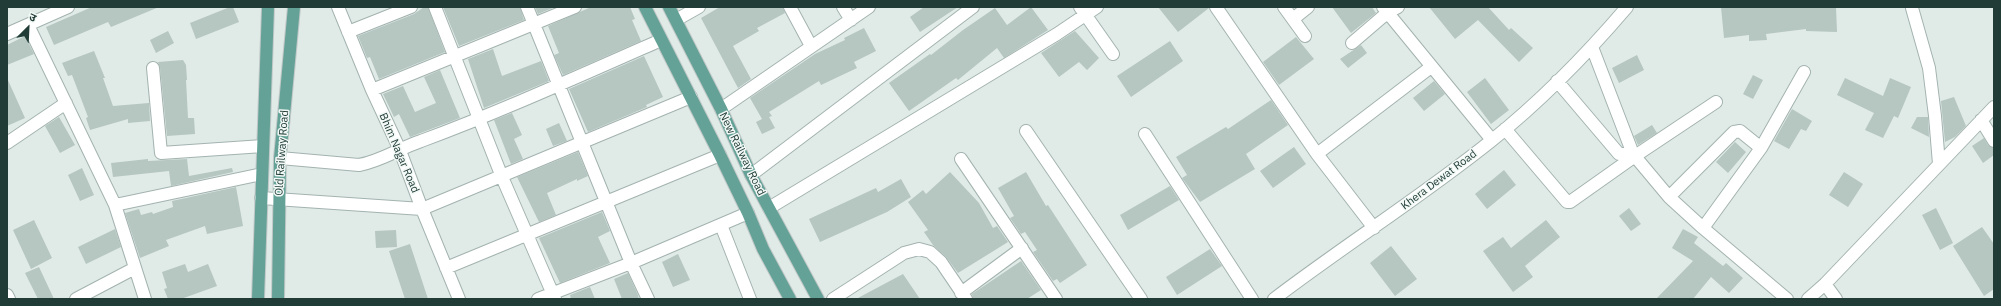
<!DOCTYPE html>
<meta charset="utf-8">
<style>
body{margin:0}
#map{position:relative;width:2001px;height:306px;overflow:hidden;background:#e0ebe8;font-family:"IBM Plex Sans","Noto Sans Devanagari",sans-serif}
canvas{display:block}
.frame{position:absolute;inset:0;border:8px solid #213c37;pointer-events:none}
.north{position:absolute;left:8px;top:8px;width:40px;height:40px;-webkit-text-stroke:3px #f1f8f5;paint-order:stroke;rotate:24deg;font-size:11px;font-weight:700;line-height:16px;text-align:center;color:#213c37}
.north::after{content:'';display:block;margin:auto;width:14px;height:18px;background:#213c37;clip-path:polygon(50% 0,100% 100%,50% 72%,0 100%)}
</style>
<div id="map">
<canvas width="2001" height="306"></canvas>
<div class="frame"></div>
<div class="north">उ</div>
</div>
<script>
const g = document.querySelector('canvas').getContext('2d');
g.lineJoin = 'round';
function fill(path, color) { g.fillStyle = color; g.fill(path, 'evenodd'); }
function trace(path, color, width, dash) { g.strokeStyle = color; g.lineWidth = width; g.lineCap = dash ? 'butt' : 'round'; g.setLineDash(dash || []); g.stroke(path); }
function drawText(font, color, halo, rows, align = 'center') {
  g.font = font + ' "IBM Plex Sans",sans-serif'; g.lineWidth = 3; g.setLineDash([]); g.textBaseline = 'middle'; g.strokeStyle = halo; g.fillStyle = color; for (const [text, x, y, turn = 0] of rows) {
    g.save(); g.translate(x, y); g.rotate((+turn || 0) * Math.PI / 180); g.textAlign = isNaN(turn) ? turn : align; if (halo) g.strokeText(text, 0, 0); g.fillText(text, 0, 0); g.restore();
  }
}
fill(new Path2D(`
 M92,7H159L111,27L108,22L54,45L46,27Z
 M230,7H233L239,22L196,39L190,23Z
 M424,7H428L445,52L379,79L370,57L367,58L358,36L414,14Z
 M443,7H520L524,20L459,46Z
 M535,7H555L538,14Z
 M591,7H630L635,19L632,20L641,41L563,75L554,55L559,53L548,26Z
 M720,7H783L785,13L757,28L759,31L733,46L751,79L738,88L701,18Z
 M924,7H958L920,32L910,17Z
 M1031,7L1048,30L1004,58L997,48L958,80L956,78L909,111L889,83L930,54L931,55L963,30L995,8L1007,25Z
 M1158,7H1209V8L1178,32Z
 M1332,7H1372L1376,13L1351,33Z
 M1429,7H1488L1509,30L1511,28L1533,48L1519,62L1478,20L1455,39Z
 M1721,7H1836L1837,32L1806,31V29L1766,34L1767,40L1749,41V35L1724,38Z
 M864,28L876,51L854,62L857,68L821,85L819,81L769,112L772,116L769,117L775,128L762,134L756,122L762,119L750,98L815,54L845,40L844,38Z
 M168,31L174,43L156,53L150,40Z
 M1075,31L1099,58L1087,70L1079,62L1059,77L1041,53Z
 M25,36L34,54L7,65V45Z
 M1296,37L1314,59L1279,85L1263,62Z
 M1170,41L1183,61L1131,97L1117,76Z
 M1361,45L1367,53L1348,68L1340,59Z
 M493,49L502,76L541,61L549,81L484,108L468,59Z
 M94,51L105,78H103L113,106L149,103L150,121L128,123V119L90,130L86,118L88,117L77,88L72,75L68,76L62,63Z
 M1637,55L1644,70L1619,83L1612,68Z
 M644,56L663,97L646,105L647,107L588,132L569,89Z
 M183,60L186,65L187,80H186L188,118H194L195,134L167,136L160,67L158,62Z
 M440,70L460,118L410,137L399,114L394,117L383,94L403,86L415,112L436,103L424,77Z
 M1753,75L1763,80L1753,99L1743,94Z
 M7,78L25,118L7,126Z
 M1485,78L1509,110L1491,124L1467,92Z
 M1845,78L1883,96L1890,78L1911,87L1898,118L1894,116L1883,138L1865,130L1874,113L1837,95Z
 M1434,81L1445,94L1424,111L1413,98Z
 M1954,97L1966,126L1955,137L1945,142L1941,101Z
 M1271,100L1288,125L1246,154L1255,169L1200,202L1182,178L1187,175L1176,157L1226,127L1228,129Z
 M1792,109L1812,121L1806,131L1801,129L1789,149L1774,141Z
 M512,113L522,135L514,139L523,159L511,164L494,120Z
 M59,117L75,145L60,153L45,126Z
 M1917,117H1928L1929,137L1911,128Z
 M559,123L567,141L553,146L546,129Z
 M1652,125L1657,133L1638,145L1634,136Z
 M1984,138L1988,145L1994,148V155L1983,163L1972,146Z
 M1735,142L1746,152L1728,173L1716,162Z
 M1294,147L1306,164L1273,188L1260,171Z
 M578,152L588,176L577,181V179L547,193L556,215L539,222L517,177Z
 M148,159V161L187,159L189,176L232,168L233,172L171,186L169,171L113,177L111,163Z
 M82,168L94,195L80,201L68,175Z
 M1504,170L1516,185L1487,209L1475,194Z
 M950,172L979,203L993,228L997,226L1008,242L958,273L946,257L933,245L924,232L928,230L908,202L923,190L926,194Z
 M1026,172L1046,206L1048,205L1087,265L1060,283L1057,279L1053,281L1033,252L1037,250L1025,232L1021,234L1010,218L1014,216L998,188Z
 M1844,172L1863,184L1848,207L1829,195Z
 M901,179L911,197L887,212L820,242L809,219L876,188L878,192Z
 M1170,186L1179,200L1128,230L1120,215Z
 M236,187L243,226L207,234L205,226L166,240L169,246L140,258L125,213L139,209L141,215L152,212L153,214L173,207L172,201Z
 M1629,208L1641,224L1631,231L1619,216Z
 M1936,208L1953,243L1940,250L1922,215Z
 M602,212L610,231L598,237L610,263L560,283L539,238Z
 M34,220L52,258L31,269L13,230Z
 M1546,220L1560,237L1525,266L1533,277L1513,292L1483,251L1503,237L1511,248Z
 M1982,227L1994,244V289L1984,296L1953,246Z
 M115,229L121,247L86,264L78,247Z
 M1683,229L1698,237L1694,243L1723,266L1726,263L1743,278L1729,293L1711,277L1693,299H1656L1693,261L1672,248Z
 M396,230L397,247L376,248L375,231Z
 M410,244L428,299H405L389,251Z
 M1391,246L1417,279L1395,296L1370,263Z
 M1210,249L1222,266L1177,295L1166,277Z
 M678,254L690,280L673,287L662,262Z
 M1021,261L1041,290L1027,299H973L972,294Z
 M185,264L188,272L208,264L217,286L181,299H168L164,289L167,288L162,272Z
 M39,267L54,299H38L25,273Z
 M628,273L638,295L639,299H622L614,279Z
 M903,274L920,299H856Z
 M590,287L595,299H571L570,295Z`), '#b6c6c1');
const minor = new Path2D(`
 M338,7L372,90L399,148L422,209L459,299
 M435,7L502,177L555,299
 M527,7L631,263L648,299
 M790,7L811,46
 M843,7L851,20
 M1080,7L1113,54
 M1216,7L1317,154L1374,228
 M1284,7L1305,36
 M1383,7L1492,140
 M1912,8L1929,68L1935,116L1939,164
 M1293,19L1308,7
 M676,20L699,7
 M28,25L115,205L145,299
 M348,32L411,7
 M7,34L68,7
 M1352,43L1387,13L1398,7
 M1592,47L1633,154L1669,197L1703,228L1787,299
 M153,68L161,153L263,146
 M1557,81L1619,154H1633
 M372,90L575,7
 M721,109L869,7
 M1981,120L1994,141
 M1505,129L1567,202H1570L1635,156L1716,102
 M1026,131L1141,299
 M1145,134L1252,299
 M7,143L66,103
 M1317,154L1431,67
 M280,158L359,165C381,161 400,148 421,141C502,111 581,75 661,40
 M961,159L1056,299
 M751,175L973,7
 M1669,197L1734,132L1740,131L1761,148
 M261,198L422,209L691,97
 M115,205L262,174
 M769,208L1057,34L1097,7
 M721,225L750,299
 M1703,228L1761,148L1804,72
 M446,268L720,155
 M1825,284L1836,299
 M961,293L1022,248
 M7,295L9,299
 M76,299L135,268
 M538,299L631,263L748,213
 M833,299L904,253L919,249L930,252L941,262L966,299
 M1274,299C1345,245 1421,197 1491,141C1541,101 1586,55 1627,7
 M1808,299L1825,284L1994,107`);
const major = new Path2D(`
 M645,7L720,155L748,213L763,249L790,299
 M669,7L721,109L751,175L818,299
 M258,299L268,7
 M278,299L280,158L294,7`);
trace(minor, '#a3b3af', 14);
trace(major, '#c1c8c7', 14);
trace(minor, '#fff', 12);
trace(major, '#64a297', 12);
drawText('11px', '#213c37', '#f1f8f5', [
 ["Old Railway Road",282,153,-86],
 ["Bhim Nagar Road",399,153,67],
 ["New Railway Road",742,154,64],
 ["Khera Dewat Road",1439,180,-37]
]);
</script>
